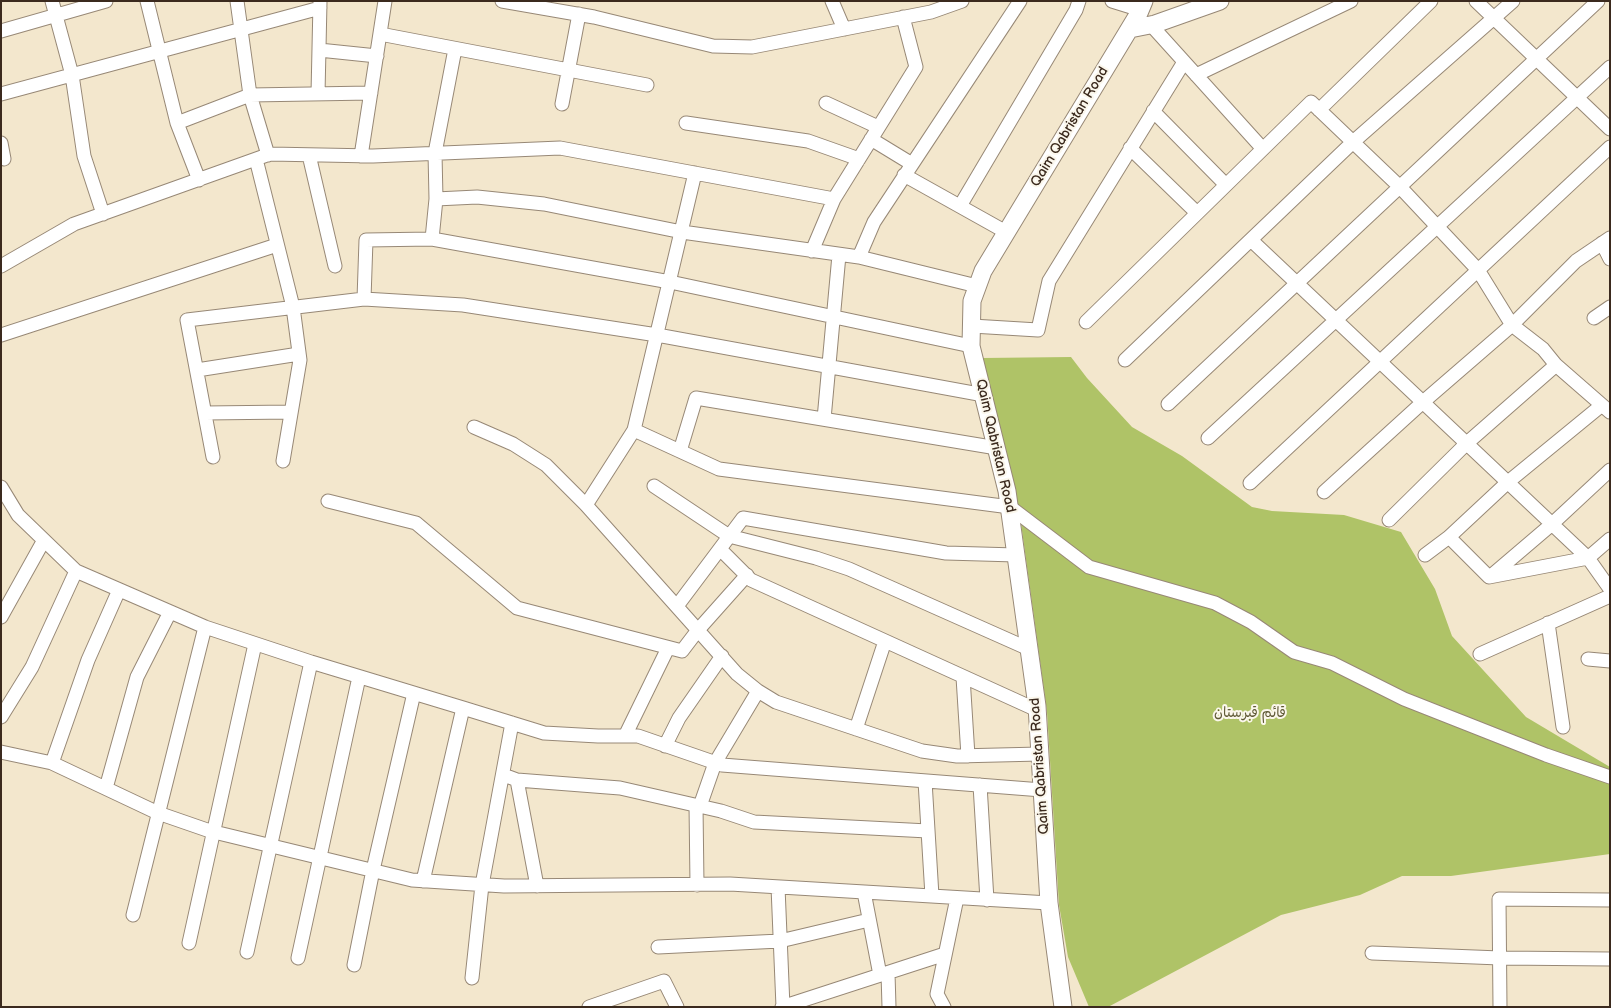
<!DOCTYPE html>
<meta charset="utf-8">
<style>
body{margin:0}
#map{position:relative;width:1611px;height:1008px;overflow:hidden;background:#f3e7cd;font-family:"Balsamiq Sans",sans-serif}
canvas{display:block}
.frame{position:absolute;inset:0;border:2px solid #3b2a1e;pointer-events:none}
</style>
<div id="map">
<canvas width="1611" height="1008"></canvas>
<div class="frame"></div>
</div>
<script>
const g = document.querySelector('canvas').getContext('2d');
g.lineJoin = 'round';
function fill(path, color) { g.fillStyle = color; g.fill(path, 'evenodd'); }
function trace(path, color, width, dash) { g.strokeStyle = color; g.lineWidth = width; g.lineCap = dash ? 'butt' : 'round'; g.setLineDash(dash || []); g.stroke(path); }
function drawText(font, color, halo, rows, align = 'center') {
  g.font = font + ' "Balsamiq Sans","Playpen Sans Arabic",sans-serif'; g.lineWidth = 4; g.setLineDash([]); g.textBaseline = 'middle'; g.strokeStyle = halo; g.fillStyle = color; for (const [text, x, y, turn = 0] of rows) {
    g.save(); g.translate(x, y); g.rotate((+turn || 0) * Math.PI / 180); g.textAlign = isNaN(turn) ? turn : align; if (halo) g.strokeText(text, 0, 0); g.fillText(text, 0, 0); g.restore();
  }
}
fill(new Path2D(`
 M1071,357L1087,378L1132,427L1182,456L1252,507L1272,511L1344,515L1401,532L1435,589L1452,636L1526,717L1610,767V854L1451,876H1402L1360,895L1281,915L1108,1007H1089L1068,957L1059,905L1047,712L1019,509L983,358Z`), '#afc367');
const minor = new Path2D(`
 M52,1L72,75L84,156L103,214
 M147,1L177,123L199,180
 M237,1L250,95L268,155
 M502,1L594,17L713,46L752,47L931,12L962,1
 M832,1L844,29
 M1112,1L1141,10
 M1476,1L1610,129
 M1151,25L1263,149
 M1,31L106,1
 M380,34L647,85
 M319,50L377,56
 M1196,75L1351,1
 M1,94L320,8
 M318,94L320,2
 M826,103L878,127
 M562,104L579,14
 M1319,110L1431,1
 M1153,111L1226,185
 M177,123L250,95L371,93
 M686,123L808,141L859,159
 M871,139L912,164
 M1,143L4,159
 M1130,148L1197,213
 M309,155L335,266
 M361,156L385,1
 M256,159L293,307L300,360L283,461
 M904,175L1006,232
 M436,199L477,197L544,204L682,232L859,257L977,286
 M960,206L1076,10L1079,1
 M1610,238L1576,261L1512,325L1543,349L1556,365L1610,412
 M432,239L436,199L435,153L455,49
 M1251,240L1588,558L1610,589
 M1602,243L1610,259
 M812,251L834,199L916,67L903,17
 M859,257L874,222L1020,1
 M1,266L74,224L270,154L373,156L560,148L834,199
 M364,299L366,240L432,239L670,282L971,346
 M1594,318L1610,307
 M1086,322L1311,102L1400,187L1478,270L1512,325L1423,402L1324,492
 M972,326L1038,330L1049,281L1184,62
 M1,335L277,245
 M1125,360L1353,142L1513,1
 M197,370L299,354
 M1168,404L1598,1
 M205,413L291,412
 M824,419L839,255
 M474,427L513,444L546,465L586,505L737,674L758,691L776,702L922,751L957,756L1040,754
 M634,430L719,469L1010,507L1089,567L1215,603L1251,622L1294,652L1332,663L1404,699L1546,755L1610,777
 M1208,438L1610,67
 M680,451L696,398L997,448
 M213,457L187,320L364,299L463,305L657,335L984,395
 M1250,483L1610,147
 M654,486L729,536L816,558L849,569L1029,649
 M1,487L18,515L76,571L205,627L311,662L463,708
 M328,501L416,523L517,608L682,651L698,630L747,575
 M586,505L634,430L695,173
 M1389,520L1467,443L1556,365
 M1449,537L1489,577L1588,558L1610,539
 M720,549L751,580L1037,710
 M1425,555L1449,537L1508,482L1602,405
 M1491,576L1552,524L1610,470
 M677,606L743,518L946,553L1016,555
 M1,617L44,540
 M1548,623L1563,727
 M1480,654L1610,596
 M1588,659L1610,661
 M963,677L968,756
 M1,717L32,667L76,571
 M856,729L885,641
 M625,736L668,648
 M665,746L679,718L722,656
 M1,752L52,763L158,813L210,831L412,880L504,886L730,884L1049,903
 M52,763L88,660L119,590
 M509,777L517,780L537,886
 M517,780L620,788L721,811L754,822L928,831
 M925,781L932,896
 M980,785L987,900
 M106,788L137,677L170,612
 M696,805L697,885
 M700,806L715,763L758,691
 M423,881L463,708L544,733L598,736H638L722,765L1042,790
 M778,887L783,1007
 M864,892L880,975
 M133,915L205,627
 M189,943L255,644
 M658,947L780,941L869,920
 M247,952L311,662
 M1372,953L1500,958L1610,959
 M298,958L359,677
 M354,965L373,870L414,693
 M888,973L889,1007
 M472,978L482,885L512,723
 M589,1007L664,981L677,1007
 M782,1007L945,954
 M944,1007L937,994L957,898
 M1500,1007L1499,899L1610,900`);
const tertiary = new Path2D(`
 M1130,29L1155,24L1220,1
 M1063,1007L1049,903L1037,706L1007,491L971,346L972,301L983,271L1139,13L1144,1`);
trace(minor, '#978876', 15);
trace(tertiary, '#978876', 19);
trace(minor, '#fff', 13);
trace(tertiary, '#fff', 17);
drawText('14px', '#3b2a1e', '#fbf7ec', [
 ["Qaim Qabristan Road",1070,127,-59],
 ["Qaim Qabristan Road",995,446,77],
 ["Qaim Qabristan Road",1040,766,-94]
]);
drawText('14px', '#5e5834', '#fbf7ec', [
 ["قائم قبرستان",1250,713]
]);
</script>
